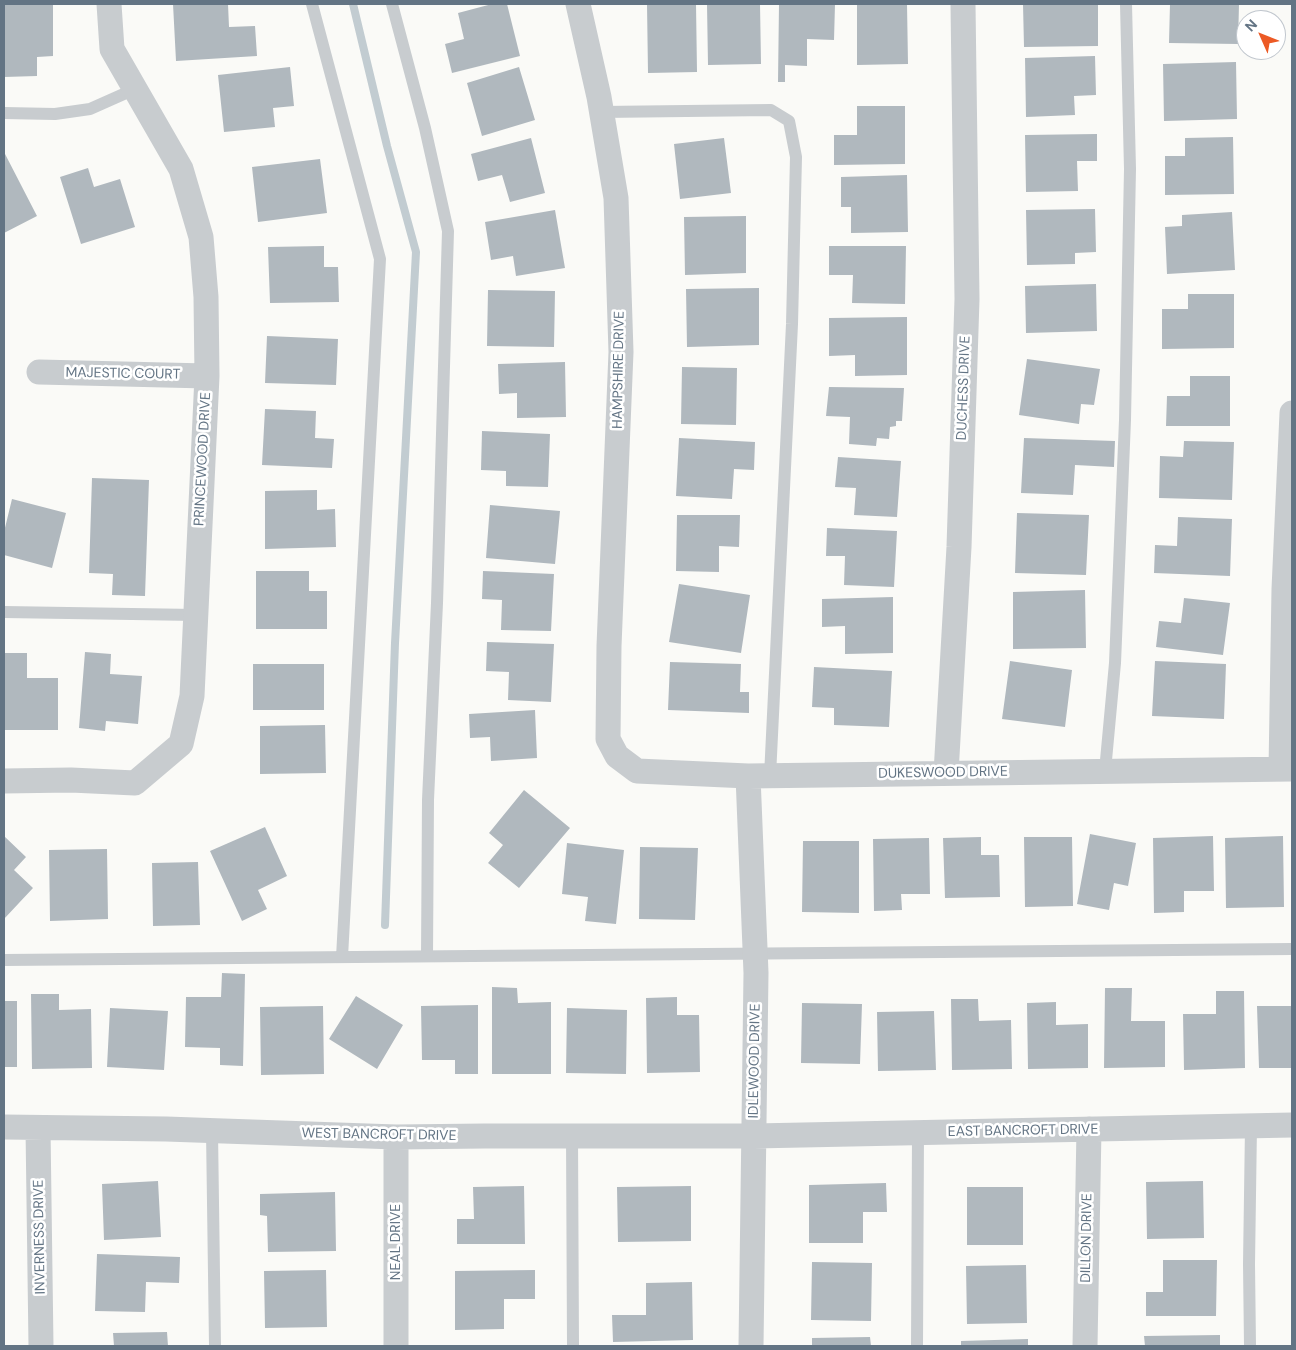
<!DOCTYPE html>
<style>
body{margin:0}
#map{position:relative;width:1296px;height:1350px;overflow:hidden;background:#fafaf7;font-family:"DM Sans",sans-serif}
canvas{display:block}
.frame{position:absolute;inset:0;border:5px solid #637484;pointer-events:none}
.north{position:absolute;left:1236px;top:10px;width:50px;height:50px;box-sizing:border-box;background:#fff;border:1px solid #c1c7ce;border-radius:50%;rotate:314deg;font-size:14px;font-weight:700;line-height:20px;text-align:center;color:#637484}
.north::after{content:'';display:block;margin:auto;width:18px;height:22px;background:#ec5a25;clip-path:polygon(50% 0,100% 100%,50% 72%,0 100%)}
</style>
<div id="map">
<canvas width="1296" height="1350"></canvas>
<div class="frame"></div>
<div class="north">N</div>
</div>
<script>
const g = document.querySelector('canvas').getContext('2d');
g.lineJoin = 'round';
function trace(path, color, width, dash) { g.strokeStyle = color; g.lineWidth = width; g.lineCap = dash ? 'butt' : 'round'; g.setLineDash(dash || []); g.stroke(path); }
function fill(path, color) { g.fillStyle = color; g.fill(path, 'evenodd'); }
function drawText(font, color, halo, rows, align = 'center') {
  g.font = font + ' "DM Sans",sans-serif'; g.lineWidth = 5; g.setLineDash([]); g.textBaseline = 'middle'; g.strokeStyle = halo; g.fillStyle = color; for (const [text, x, y, turn = 0] of rows) {
    g.save(); g.translate(x, y); g.rotate((+turn || 0) * Math.PI / 180); g.textAlign = isNaN(turn) ? turn : align; if (halo) g.strokeText(text, 0, 0); g.fillText(text, 0, 0); g.restore();
  }
}
trace(new Path2D(`
 M353,4L387,146L416,252L395,643L385,925`), '#c2ccd1', 8);
fill(new Path2D(`
 M4,4H53V56L37,57V76L4,77Z
 M173,4H228L229,27L255,26L257,56L176,61Z
 M492,4H507L520,56L452,73L445,44L464,39L458,13Z
 M647,4H696L697,72L648,73Z
 M707,4H760L761,64L708,65Z
 M779,4H835L834,40L807,39V66L785,65V82H778Z
 M857,4H907L908,64L857,65Z
 M1023,4H1098V46L1024,47Z
 M1170,4H1239L1238,44L1169,43Z
 M1095,56L1096,95L1074,96L1075,115L1026,117L1025,58Z
 M1236,62L1237,119L1164,121L1163,64Z
 M290,67L294,106L273,108L275,127L224,132L218,75Z
 M519,67L535,120L482,136L467,83Z
 M857,106H905V164L834,165V135H857Z
 M1097,134V161H1077L1078,191L1026,192L1025,135Z
 M1233,137L1234,194L1165,195V156H1185V138Z
 M531,138L545,193L510,202L502,175L478,181L471,154Z
 M724,138L731,193L680,199L674,144Z
 M4,152L37,216L4,233Z
 M320,159L327,213L258,222L252,167Z
 M88,168L94,187L120,179L135,227L81,244L60,177Z
 M907,175L908,232L851,233V207H841V177Z
 M1095,209L1096,252L1075,253V264L1027,265L1026,210Z
 M555,210L565,268L516,276L513,256L491,260L485,222Z
 M1232,212L1235,270L1167,274L1165,227L1182,226V215Z
 M746,216V273L685,275L684,217Z
 M324,246V267H338L339,302L270,303L268,247Z
 M829,246H906L905,304L852,303L853,275H829Z
 M1096,284L1097,331L1026,333L1025,286Z
 M759,288V345L687,347L686,289Z
 M488,290L555,291L554,347L487,346Z
 M1188,294H1234V348L1162,349V309H1188Z
 M907,317V375L855,376V355L829,356V318Z
 M267,336L338,339L336,385L265,383Z
 M1027,359L1100,369L1094,405L1081,404L1079,424L1019,415Z
 M565,362L566,417L517,418V393L499,394L498,364Z
 M682,367L737,368L736,425L681,424Z
 M1190,376H1230V426H1166L1167,396H1190Z
 M829,387L904,388L902,421H896V426L890,427L889,439L877,438L876,446L849,444L850,417L826,416Z
 M265,409L316,411L315,438L334,439L332,468L262,465Z
 M482,431L550,434L548,487L506,486V471L481,470Z
 M679,438L755,442L754,470L734,469L732,499L676,496Z
 M1024,438L1115,441L1114,467L1075,465L1073,495L1021,493Z
 M1184,441L1234,442L1232,500L1159,498L1160,456L1183,457Z
 M838,457L901,461L897,517L854,515L856,488L835,487Z
 M92,478L149,480L145,596L112,595L113,574L89,573Z
 M317,490V510L335,509L336,547L265,549V491Z
 M12,499L66,513L52,568L4,555V532Z
 M490,505L560,511L555,564L486,558Z
 M1017,513L1089,515L1086,575L1015,573Z
 M677,515H740L739,547L719,546V572L676,571Z
 M1178,517L1232,519L1230,576L1154,573L1155,545L1177,546Z
 M827,528L897,531L894,587L844,585L845,556H826Z
 M256,571H309V591H327V629H256Z
 M483,571L554,574L551,631L501,630L502,600L482,599Z
 M679,584L750,595L741,653L669,642Z
 M1085,590L1086,648L1013,649V592Z
 M893,597V653L845,654V626L822,627V599Z
 M1184,598L1230,603L1223,655L1156,647L1159,621L1181,623Z
 M487,642L554,644L551,702L508,700L509,672L486,671Z
 M85,652L111,654L110,674L142,676L138,724L106,721L105,731L79,728Z
 M4,653H27V678H58V730H4Z
 M1010,661L1072,670L1065,727L1002,719Z
 M1155,661L1226,664L1224,719L1152,716Z
 M670,662L741,664L740,692H749V713L668,710Z
 M253,664H324V710H253Z
 M814,667L892,671L889,727L834,725V708L812,707Z
 M535,710L537,758L491,761L490,737L470,738L469,714Z
 M325,725L326,773L260,774V726Z
 M524,790L570,828L519,888L488,863L503,845L489,833Z
 M265,827L287,876L258,890L267,909L242,921L210,851Z
 M1090,834L1136,843L1128,886L1114,883L1109,910L1077,904Z
 M4,836L26,857L14,870L33,888L4,919Z
 M1213,836L1214,891H1184V912L1154,913L1153,838Z
 M1283,836L1284,907L1226,908L1225,838Z
 M981,837V855H999L1000,897L945,898L943,838Z
 M1024,837H1072L1073,906L1025,907Z
 M929,838L930,894H901L902,910L874,911L873,839Z
 M803,841H859V913L802,912Z
 M567,843L624,850L616,924L585,921L588,897L562,894Z
 M640,847L698,848L695,920L639,919Z
 M107,849L108,919L50,921L49,850Z
 M198,862L200,925L153,926L152,863Z
 M222,973L245,974L243,1066L220,1065V1048L185,1047L186,997H221Z
 M492,987L517,988L518,1003L551,1002V1074H492Z
 M1105,988H1132L1131,1021H1165V1067L1104,1068Z
 M1216,991H1244L1245,1068L1184,1070L1183,1014H1216Z
 M31,994H59V1010L91,1009L92,1068L32,1069Z
 M356,996L403,1025L377,1069L329,1039Z
 M677,997V1015H699L700,1072L647,1073L646,998Z
 M951,999H978L979,1021L1011,1020L1012,1069L952,1070Z
 M4,1001H17V1067H4Z
 M1056,1002V1025L1088,1024V1068L1028,1069L1027,1003Z
 M802,1003L862,1004L860,1064L801,1063Z
 M478,1005V1074H455V1060H422L421,1006Z
 M323,1006L324,1074L261,1075L260,1007Z
 M1257,1006H1292V1068H1259Z
 M110,1008L168,1011L164,1070L107,1067Z
 M567,1008L627,1010L626,1074L566,1073Z
 M934,1011L936,1070L878,1071L877,1012Z
 M158,1181L161,1237L104,1240L102,1184Z
 M1203,1181L1204,1238L1147,1239L1146,1182Z
 M886,1183L887,1212H863V1243H809V1185Z
 M524,1186L525,1244H457V1219H474L473,1187Z
 M691,1186V1241L618,1242L617,1187Z
 M967,1187H1023V1245H967Z
 M335,1192L336,1251L268,1252L267,1216L260,1215V1194Z
 M97,1254L180,1257L179,1283L146,1282L145,1312L95,1311Z
 M1163,1260H1217L1216,1316H1146V1292H1163Z
 M812,1262L872,1263L871,1321L811,1320Z
 M1026,1265L1027,1323L967,1324L966,1266Z
 M326,1270L327,1327L265,1328L264,1271Z
 M535,1270V1299H504V1329L455,1330V1271Z
 M692,1282L693,1340L613,1342L612,1315H646V1283Z
 M167,1332L168,1346H114L113,1333Z
 M1220,1335V1346H1145L1144,1336Z
 M870,1337L871,1346H812V1338Z
 M1028,1339V1346H961V1341Z`), '#b0b8be');
trace(new Path2D(`
 M312,4L380,259L342,957
 M392,4L425,128L448,231L437,603L428,800L427,956
 M601,112L771,110L789,121L796,157L792,324L770,776
 M4,113L55,114L90,109L135,89
 M4,612L196,615
 M1105,771L1115,663L1125,420L1130,169L1126,4
 M4,960L1292,949
 M212,1131L215,1346
 M572,1136L573,1346
 M917,1346L918,1133
 M1250,1346L1249,1264L1251,1126`), '#c8cccf', 12);
trace(new Path2D(`
 M578,4L599,97L616,198L621,352L609,646L608,739L617,756L637,771L748,776L1292,769
 M39,372L207,376
 M1281,769L1284,589L1292,413
 M946,773L959,547L967,299L963,4
 M748,776L756,973L751,1346
 M4,781L71,780L135,783L181,744L192,696L207,376L206,297L201,237L181,169L112,49L109,4
 M4,1127L166,1129L396,1137L485,1136H754L1292,1125
 M38,1128L41,1346
 M396,1346V1137
 M1085,1346L1089,1129`), '#c8cccf', 25);
drawText('14px', '#637484', '#fff', [
 ["HAMPSHIRE DRIVE",619,370,-89],
 ["MAJESTIC COURT",123,374,1],
 ["DUCHESS DRIVE",964,388,-88],
 ["PRINCEWOOD DRIVE",203,459,-87],
 ["DUKESWOOD DRIVE",943,773,-1],
 ["IDLEWOOD DRIVE",755,1061,-89],
 ["EAST BANCROFT DRIVE",1023,1131,-1],
 ["WEST BANCROFT DRIVE",379,1135,1],
 ["INVERNESS DRIVE",40,1237,-91],
 ["DILLON DRIVE",1087,1238,-89],
 ["NEAL DRIVE",396,1242,-90]
]);
</script>
